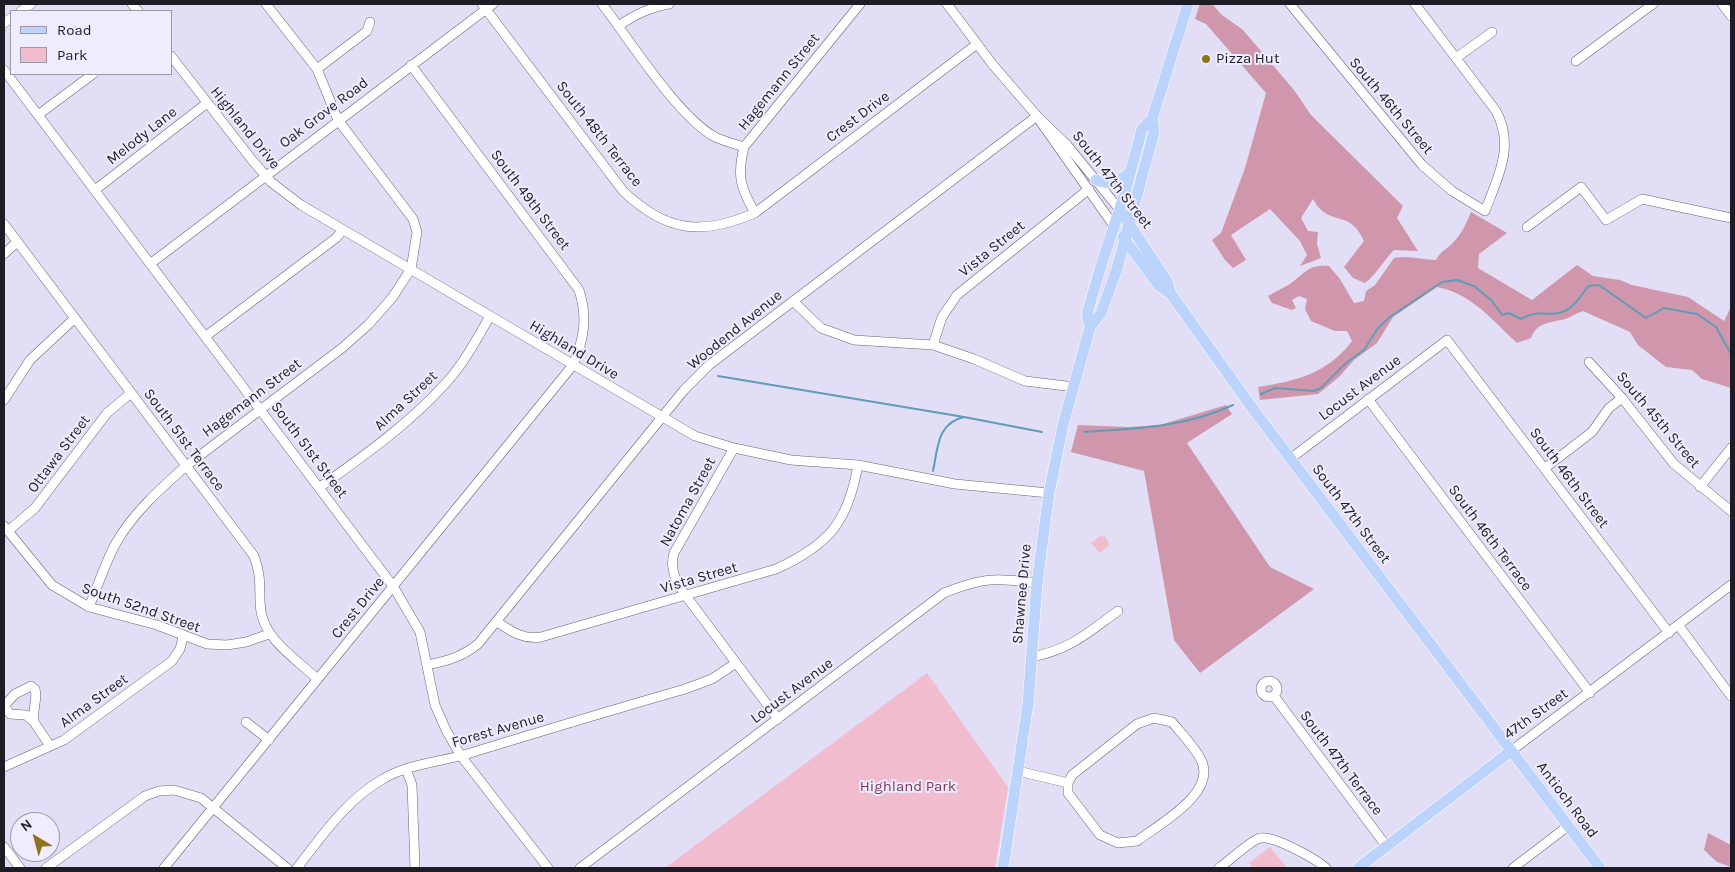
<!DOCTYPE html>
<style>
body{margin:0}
#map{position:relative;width:1735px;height:872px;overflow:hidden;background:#e1def5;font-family:Karla,sans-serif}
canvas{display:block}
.frame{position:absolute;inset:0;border:5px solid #1e1d25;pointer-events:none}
.legend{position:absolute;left:10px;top:10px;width:162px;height:65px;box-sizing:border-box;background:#efecfe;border:1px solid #9b99a7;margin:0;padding:6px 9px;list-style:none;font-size:15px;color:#1e1d25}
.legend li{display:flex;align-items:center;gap:10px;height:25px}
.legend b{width:25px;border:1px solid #9b99a7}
.north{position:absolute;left:10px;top:812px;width:50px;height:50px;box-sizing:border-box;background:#efecfe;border:1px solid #9b99a7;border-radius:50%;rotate:323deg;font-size:14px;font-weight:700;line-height:20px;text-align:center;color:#1e1d25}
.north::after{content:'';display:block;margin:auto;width:18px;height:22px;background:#8f7318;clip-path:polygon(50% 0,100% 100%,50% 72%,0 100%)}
</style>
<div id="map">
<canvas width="1735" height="872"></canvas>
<div class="frame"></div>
<ul class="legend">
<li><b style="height:6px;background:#bcd4fb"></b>Road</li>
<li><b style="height:14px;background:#f2bccf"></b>Park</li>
</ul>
<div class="north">N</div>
</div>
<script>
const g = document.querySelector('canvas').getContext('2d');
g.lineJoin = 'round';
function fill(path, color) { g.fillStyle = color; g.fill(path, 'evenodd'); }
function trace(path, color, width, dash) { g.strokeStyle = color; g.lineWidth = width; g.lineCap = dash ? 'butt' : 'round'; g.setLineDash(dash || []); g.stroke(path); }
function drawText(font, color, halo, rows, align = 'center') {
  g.font = font + ' Karla,sans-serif'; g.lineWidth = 4; g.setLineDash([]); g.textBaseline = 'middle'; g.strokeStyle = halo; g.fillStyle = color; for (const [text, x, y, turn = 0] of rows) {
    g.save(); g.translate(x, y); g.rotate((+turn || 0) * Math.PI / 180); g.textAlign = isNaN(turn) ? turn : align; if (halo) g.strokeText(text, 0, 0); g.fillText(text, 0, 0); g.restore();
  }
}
fill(new Path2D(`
 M1100,536L1106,537L1109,545L1100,553L1091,543Z
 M927,673L1008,787L995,868H665Z
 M1270,847L1287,868H1253L1249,863Z`), '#f2bccf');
fill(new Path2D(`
 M1200,4H1212L1222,15L1243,30L1294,90L1311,115L1403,206L1397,218L1418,251L1394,250C1383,261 1377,274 1365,283L1353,278L1344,267L1364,241C1351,212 1336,224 1320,209C1317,206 1315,202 1313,199L1301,218L1308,231L1318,232L1317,244L1321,258L1300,266L1307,255L1300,241L1270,209L1231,235L1246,260L1233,268L1225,260L1212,240L1221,233L1245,168L1266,93L1206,24L1195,19Z
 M1471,212L1507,233L1479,254L1478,268L1532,300L1577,265L1593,276L1620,280L1632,285L1688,297L1724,321L1731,307V388L1702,379L1692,370L1666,367L1638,345L1630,332L1583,311C1577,313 1571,317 1565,319C1550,323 1537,322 1531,338L1517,343C1493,321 1471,293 1437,287L1393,317L1377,343L1354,360L1339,377L1318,394L1260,400L1258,387C1296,381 1327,374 1352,341L1347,331H1335L1311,321L1305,309L1307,299L1299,296L1292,300L1296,308L1292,310L1272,303L1268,296C1275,292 1283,288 1290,284C1304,274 1308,264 1329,266L1340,279L1354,303L1364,301L1366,291L1375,285L1394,258C1408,255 1422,260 1436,260C1440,251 1447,249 1453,243C1462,233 1466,224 1471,212Z
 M1226,405L1232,414L1187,443L1270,567L1314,589L1200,673L1174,640L1144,471L1071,452L1078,425L1128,427L1160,425Z
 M1708,833L1731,845V867L1717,862L1704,850Z`), '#d097ac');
trace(new Path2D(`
 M718,376L964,417
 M1261,394L1275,388L1314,391L1321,388L1346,363L1364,350L1378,328L1390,317L1442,282L1457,280L1474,286L1492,301L1502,315L1509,313L1521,319C1540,309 1542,316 1559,313C1572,311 1581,296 1588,286L1599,285L1646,318L1664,308L1697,314L1716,327L1731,354
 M1084,432C1135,429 1186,427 1233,405
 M933,471C938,448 937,423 964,417L1042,432`), '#619cb7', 2);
const minor = new Path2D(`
 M132,4L138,11
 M482,4L623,191C666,232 701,236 755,213L977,44
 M602,4C629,39 678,117 715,137C724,141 735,144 744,147
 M947,4L993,65L1037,116L1067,145L1120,210
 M1290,4L1422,165L1452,191L1485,211C1498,177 1515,146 1496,111L1415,4
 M1722,4L1731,16
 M21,11L31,4
 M4,23L11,18
 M618,26C635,15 650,7 669,4
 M171,56L252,160L271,182L301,205L695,436L734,448L791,460L858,465L955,484L1049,493
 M1456,58L1492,32
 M1576,61L1653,4
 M317,69L367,31L370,22
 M4,70L393,586L420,632L435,705L446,730L461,756L548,868
 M38,115L93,74
 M1040,121L1114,226
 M95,190L207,103
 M755,213C740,187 737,176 744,147L860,4
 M4,224L254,556C263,580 258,591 261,612C266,641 298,660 317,679
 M1527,227L1581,187L1606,220L1642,199L1731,218
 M4,254L17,242
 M150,264L493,4
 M793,301L821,328L854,340L933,345L974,359L1025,381L1074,387
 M206,336L336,238L342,231
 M933,345L942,317L957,295L1089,189
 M1589,362L1622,398L1674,464L1731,511
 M1368,399L1590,693
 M4,400L30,360L75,318
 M734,448L674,553C669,570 677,583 686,596L778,719
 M1290,459L1447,340L1669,633
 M1545,468L1592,432L1609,408L1622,398
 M320,487C365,455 409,424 446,383C464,363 477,339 490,316
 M1700,487L1731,448
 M4,526L52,585L89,607L157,625L207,644L227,645L246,642L269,634
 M8,531L35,508L107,413L131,393
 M89,607C98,586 105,563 116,543C133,513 161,488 186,466L342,348L368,325L392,298L411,269L417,232L413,219L338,120L317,69L266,4
 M497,622C511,631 523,640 541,637L776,569C829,545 848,522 858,465
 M1679,626L1731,696
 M1032,657C1071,649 1086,634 1118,611
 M427,665C447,661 462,657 478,644L684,390L709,365L1037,116
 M1261 689a8 8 0 1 1 16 0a8 8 0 1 1-16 0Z
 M31,686L35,689C38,699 32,710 34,722L26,715L10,714L4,706L15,694Z
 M1274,696L1387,847
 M34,722L50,746
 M246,722L269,740
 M1511,751L1731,585
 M4,767L64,740L172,661L180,649L183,637
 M406,769L412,785L415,868
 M1018,771L1068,783V793L1100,835L1118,843L1137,841C1159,824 1220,792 1200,758C1193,745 1181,733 1172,722L1154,718L1137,724L1072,775L1068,783
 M4,847L20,868
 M46,868L145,796L159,791L174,790L201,798L287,868
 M164,868L573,365C584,339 588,318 579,290L411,65
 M297,868C323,835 346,800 383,779C408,764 440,762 467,754C539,732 612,710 685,689L712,679L736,663
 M580,868L944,593C984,577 995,578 1037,583
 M1219,868C1229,861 1250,841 1260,838C1273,835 1316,859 1326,868
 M1513,868L1568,826`);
const major = new Path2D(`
 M1096,180C1111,186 1120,182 1131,171
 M1120,210L1167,281L1171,294L1253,409L1600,868
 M1123,237L1159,286L1171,294
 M1090,327L1087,314L1100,269L1124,196L1142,129L1152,119L1188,4
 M1003,868L1028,704L1037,583L1049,493L1063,425L1090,327L1101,313L1117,269L1154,132L1152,119
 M1358,868L1511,751`);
trace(minor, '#666477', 10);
trace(major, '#fff', 12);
trace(minor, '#fff', 9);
trace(major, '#bcd4fb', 11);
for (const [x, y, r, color] of [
 [1206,59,5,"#8f7318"]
]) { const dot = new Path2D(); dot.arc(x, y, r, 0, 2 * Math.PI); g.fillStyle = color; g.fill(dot); trace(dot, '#efecfe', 2); }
drawText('15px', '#1e1d25', '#efecfe', [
 ["Pizza Hut",1216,59]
], 'left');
drawText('15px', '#1e1d25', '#efecfe', [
 ["Hagemann Street",779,82,-51],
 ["South 46th Street",1391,106,50],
 ["Oak Grove Road",324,113,-37],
 ["Crest Drive",858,117,-37],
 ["Highland Drive",245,128,51],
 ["South 48th Terrace",599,134,52],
 ["Melody Lane",142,136,-38],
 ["South 47th Street",1112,180,52],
 ["South 49th Street",530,200,53],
 ["Vista Street",992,249,-39],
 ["Woodend Avenue",735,330,-39],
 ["Highland Drive",574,350,31],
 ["Locust Avenue",1360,388,-37],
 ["Hagemann Street",252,398,-37],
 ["Alma Street",406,401,-43],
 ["South 45th Street",1658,420,50],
 ["South 51st Terrace",184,440,53],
 ["South 51st Street",309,450,53],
 ["Ottawa Street",59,454,-53],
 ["South 46th Street",1569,478,53],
 ["Natoma Street",688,502,-61],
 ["South 47th Street",1351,514,53],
 ["South 46th Terrace",1490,538,53],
 ["Vista Street",699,578,-16],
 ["Shawnee Drive",1022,594,-85],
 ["South 52nd Street",141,608,19],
 ["Crest Drive",358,608,-51],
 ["Locust Avenue",792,691,-37],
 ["Alma Street",94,701,-36],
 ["47th Street",1536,714,-36],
 ["Forest Avenue",498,730,-16],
 ["South 47th Terrace",1341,763,53],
 ["Antioch Road",1567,800,53]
]);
drawText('15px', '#7d3756', '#efecfe', [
 ["Highland Park",908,787]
]);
</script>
